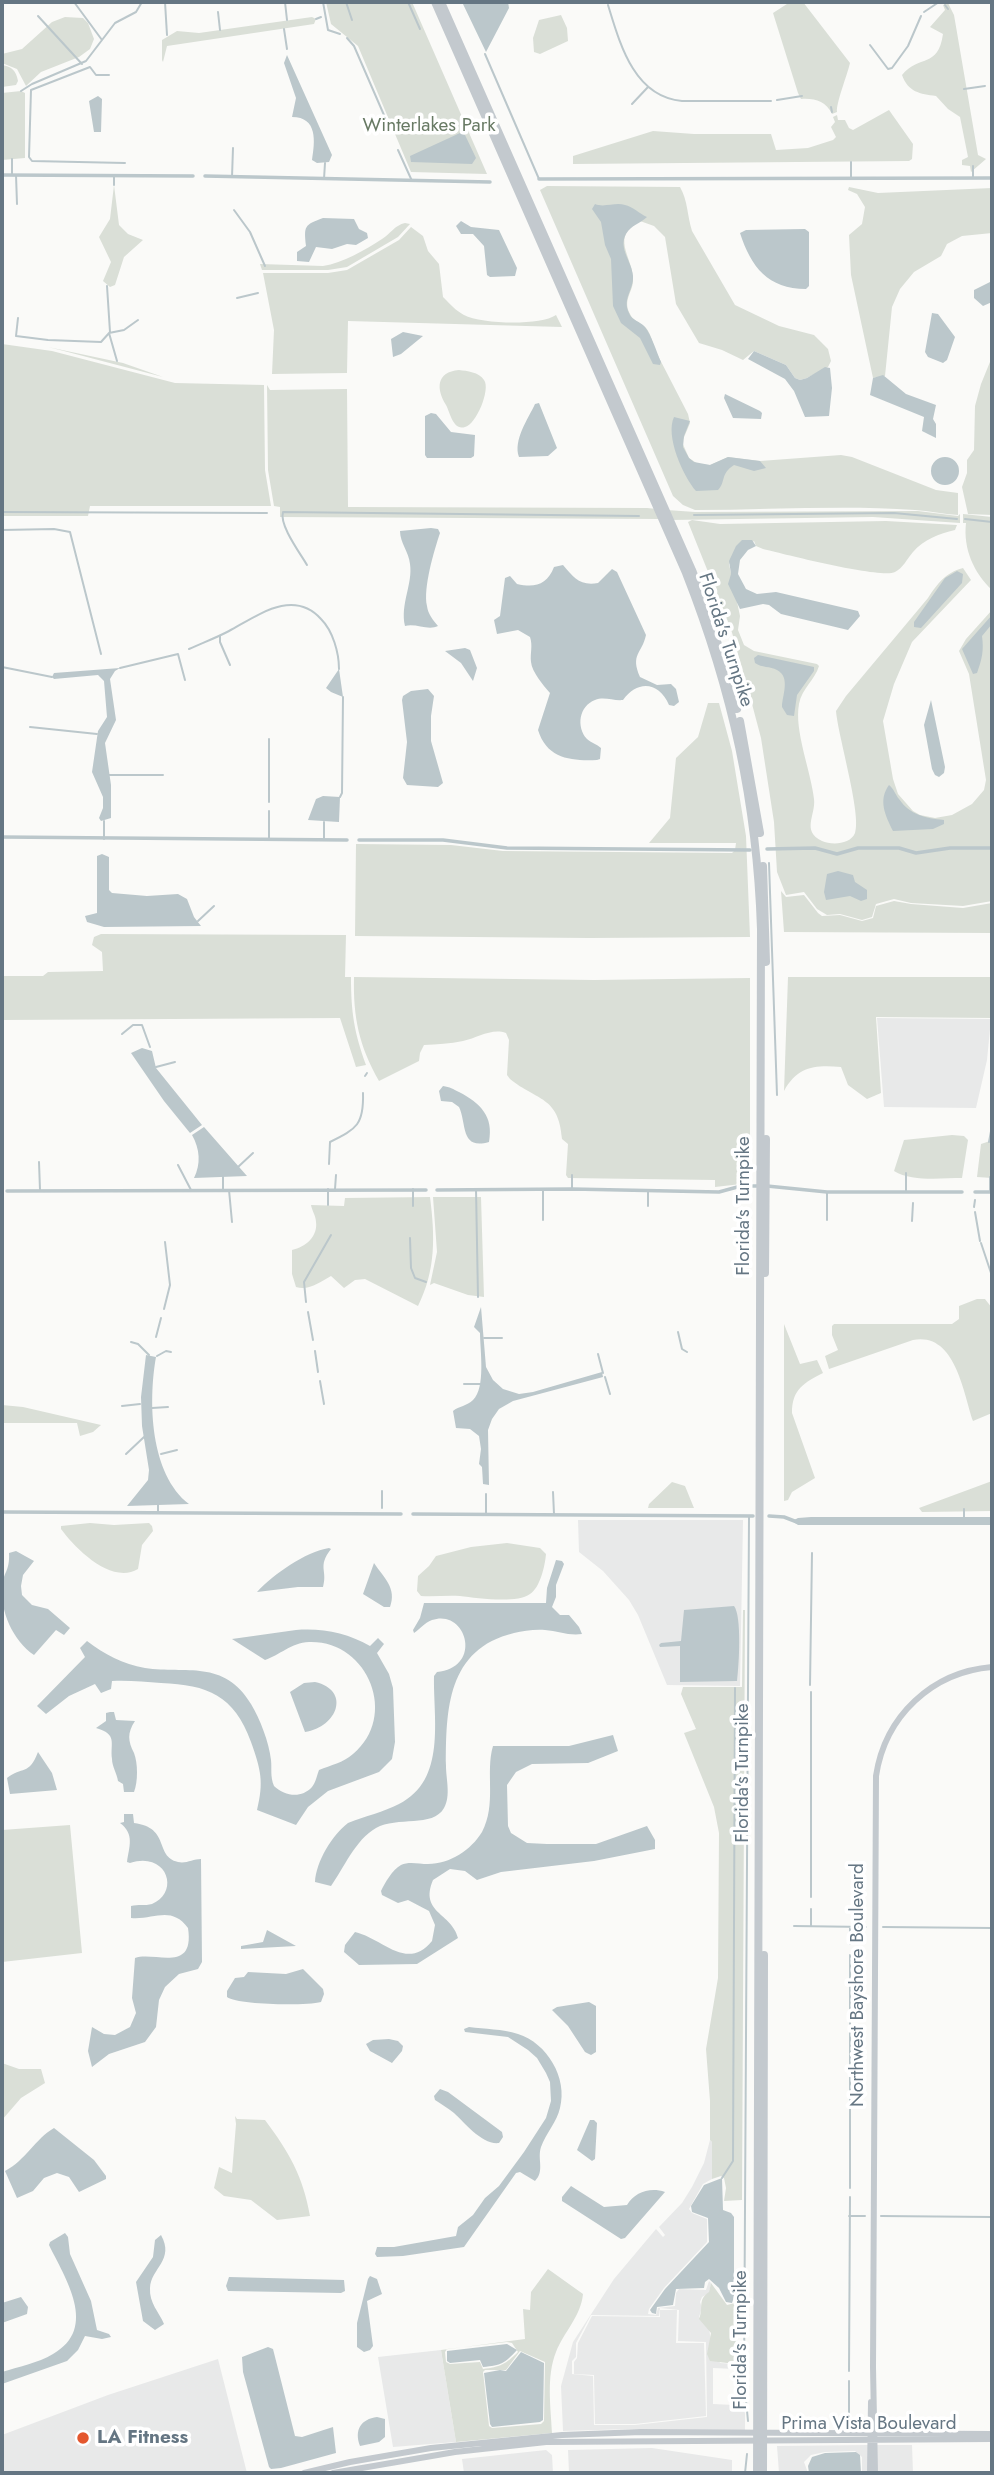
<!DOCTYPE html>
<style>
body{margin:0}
#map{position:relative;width:994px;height:2475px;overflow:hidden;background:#fafaf8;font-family:Jost,sans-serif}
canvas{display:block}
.frame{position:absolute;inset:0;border:4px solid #657683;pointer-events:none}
</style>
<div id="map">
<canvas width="994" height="2475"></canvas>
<div class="frame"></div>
</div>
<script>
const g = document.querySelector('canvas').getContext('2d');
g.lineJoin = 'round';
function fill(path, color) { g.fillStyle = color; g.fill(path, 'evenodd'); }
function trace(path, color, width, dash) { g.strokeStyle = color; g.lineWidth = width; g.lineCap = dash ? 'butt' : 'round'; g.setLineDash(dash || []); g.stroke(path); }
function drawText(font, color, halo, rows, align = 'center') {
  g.font = font + ' Jost,sans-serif'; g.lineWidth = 7; g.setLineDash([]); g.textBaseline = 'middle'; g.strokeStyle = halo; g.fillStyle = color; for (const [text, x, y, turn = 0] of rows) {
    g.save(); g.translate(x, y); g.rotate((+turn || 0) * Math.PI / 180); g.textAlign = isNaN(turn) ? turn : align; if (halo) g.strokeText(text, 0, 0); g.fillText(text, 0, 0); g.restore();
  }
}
fill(new Path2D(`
 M877,1018L991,1019L987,1060L976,1108L884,1107Z
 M578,1520H743L740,1686L667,1685L638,1615L629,1600L603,1571L579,1552Z
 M710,2140L712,2142V2179L703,2184L689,2209L692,2213L707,2219V2242L664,2288L649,2309L648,2314L656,2315L658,2308L675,2306L676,2293L679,2289L706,2290L709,2281L711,2283L709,2293L702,2297L700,2302L702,2308L699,2317L709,2328L711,2342L720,2363L734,2364L737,2362L745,2414V2431L631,2429L563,2431L561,2386L573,2342L614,2279L656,2229L663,2237L665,2235L659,2227L682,2203L692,2187L704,2163ZM660,2308L679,2310L678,2341L706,2342L707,2417L635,2425H594L593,2376L572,2374V2361L576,2357V2343L591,2315L659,2316ZM713,2368L735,2369L734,2405L713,2404Z
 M660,2310H677L676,2343H704L706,2416L635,2424H595L594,2375L574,2374V2362L577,2358L578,2343L592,2316L660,2317Z
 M441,2350L456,2442L393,2447L378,2357Z
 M218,2359L247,2473H2V2435L108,2395Z
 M868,2445V2473H862V2457L855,2451L825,2452L811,2455L804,2462L808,2473H779L777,2446Z
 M876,2445H912L913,2473H877Z
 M652,2448L732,2460V2473H569L568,2450Z
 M546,2450L552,2455L553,2473H464L462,2459Z`), '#e8e9e9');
fill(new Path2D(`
 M326,2H412L487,174L411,172L358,46L331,24Z
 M790,2H803L850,63C847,76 836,103 837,112L832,114C826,101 814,98 801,99L798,93L773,13Z
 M948,3L954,15L978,155L986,159L971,172L970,166L962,165V160L968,157L960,117L948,109L936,96C920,94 908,92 902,75C919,54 938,69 943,34L930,27L945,10L943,5Z
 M561,15L567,28L568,41L540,54L534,52L533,38L539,20Z
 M65,17L83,18L88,23L94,39L90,49L79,57L41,72L26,86L17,69L2,63V54L22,49L52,22Z
 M312,17L316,19L314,24L167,46L163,62L162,60V40L177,31L199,33Z
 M2,65C12,67 16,70 18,81L16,85L2,87Z
 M21,91L25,93V158L2,160V93Z
 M889,110L913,144L912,159L909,161L573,164V156L653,131L694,134H771L776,150L808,148L833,140L836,137L831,127L835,122L833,117L837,115L838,120H845L849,128L853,130Z
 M114,185L119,225L128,234L143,240L124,257L115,285L110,287L103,281L111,262L99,237L110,219Z
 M547,186L680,187C688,201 687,215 692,231L735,305L779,326L814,335L828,349L831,361L828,367L807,378L800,380L795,378L786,365L754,351L743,360L722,350L699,343L676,304L665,237L654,226L640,221C610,236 632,256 633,278C634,292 622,299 630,314C633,321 641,323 646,328C651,334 652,341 654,348L688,414L690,423L682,442L689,458L698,464L710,465L728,457L760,461L841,455L852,457L936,490L958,493V515C943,514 929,511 915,510C843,505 768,510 695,510L683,505L673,496L540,190Z
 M849,187L878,193L992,188V233L962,236L947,244L941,256L914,272L900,289L892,307L885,376L873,378L851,275L849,235L862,224L865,207L857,194L848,190Z
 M405,223L410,224L398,237L347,267L328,270H262L260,264L323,266C343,263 365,250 382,239C390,234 395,225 405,223Z
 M411,227L423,236L428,251L439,264L443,297C449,303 456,311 464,315C481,324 540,326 556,315L562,327L348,321L347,373L272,374L274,330L263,273H328L347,270L399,240Z
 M2,344L52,351L175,383L264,385L265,470L271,506H90L88,516H2Z
 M48,347L123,363L163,377L64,351Z
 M992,357V515L968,514L962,487L967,473V460L974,450L975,406L981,384Z
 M459,370C467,371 479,372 484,380C491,389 476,425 465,427C453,431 450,412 446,405C436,389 436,372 459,370Z
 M267,385L270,390L347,389L348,507L647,508L657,509L661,519L280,517V507L274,506L268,470Z
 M667,510L695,512L918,511L958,516L960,514V523L873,517L671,520Z
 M963,514L992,517V590C974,573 963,549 966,523H963Z
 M692,520L720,524L886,521L957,525L955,530C939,534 924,539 913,552C907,559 903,568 895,572C881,579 784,554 763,549L756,546L754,541L729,564L740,616L738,630L744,645L754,651L817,664L819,666C815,680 802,688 799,704C794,731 811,771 814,799C816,815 801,831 822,841C831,845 850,845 855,833C862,815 838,736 836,711L846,696L928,598C938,583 945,573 963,568L971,580L912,642L894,684L883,721L893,779L898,794L913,811L920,815L935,818L952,815L972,804L984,790L986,780L969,674L959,651L966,639L992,610V901L963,906L911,903L894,899L876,904L872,917L862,920L840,914L827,915L817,909L804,892L786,895L777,872L774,822L761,738L752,704L731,629L688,522Z
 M708,703H719L732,751L746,836L750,937L589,938L355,936L356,844L451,845L503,851L732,853L735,850L736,843H649L670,818L676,758L698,737Z
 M781,891L786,897L804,895L818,913L822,916L840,915L862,921L873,918L876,906L894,901L911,904L963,908L992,903V933L784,932Z
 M101,934L346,935L345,977H351C351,1012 354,1032 366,1065L356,1067L340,1018L2,1020V976H43L48,972L103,971L102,952L92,945L94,937Z
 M354,977L594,980L750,978V1183L715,1187V1180L568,1178L566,1175L568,1144L562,1139C559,1096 537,1101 510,1079L507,1075L509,1040L506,1033C491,1028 478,1038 463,1041C450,1044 437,1044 424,1045L420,1053L419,1061L379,1081C359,1046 353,1017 354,977Z
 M788,977H992V1018L876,1017L881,1093L867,1099L848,1085L841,1067C815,1065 798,1066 784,1091Z
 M952,1135L964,1136L968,1140L962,1178C942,1178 912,1182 894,1171L904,1140Z
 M990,1141H992V1178L977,1177L981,1144Z
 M430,1197C435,1236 436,1270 418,1306L365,1279L355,1280L344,1288L331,1276C320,1282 309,1291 296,1287L292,1274V1250C306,1247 318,1236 316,1222C316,1216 312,1211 311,1205L344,1206L345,1198Z
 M433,1197H481L484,1297L468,1295L434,1283L430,1285L437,1252Z
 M977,1299H985L992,1308V1413L973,1421C963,1391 955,1332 913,1340L829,1369L825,1356L838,1350L832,1335V1326L834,1324H952L959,1319V1306Z
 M784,1324L800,1364L817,1360L823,1373C804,1383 792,1389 792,1413L815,1478L792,1492L788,1500L784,1501Z
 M2,1405L23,1407L101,1425L93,1432L80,1436L77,1423H2Z
 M992,1481V1511L922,1512L919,1508Z
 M672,1482L685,1486L694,1508H648L649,1504Z
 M90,1523L114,1525L149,1523L152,1526L153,1531L142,1545L138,1569C111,1585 75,1548 61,1529V1526Z
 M507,1543L540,1548L546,1554C545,1566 540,1588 530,1594C516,1604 477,1598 460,1596C447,1595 434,1597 421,1596L417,1591L418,1576L429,1566L436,1556L471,1547Z
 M743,1610H745L742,2200L724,2201L726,2188L724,2178L721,2176L712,2179V2142L710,2140V2101L706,2049L718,1978L719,1833L714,1807L684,1733L696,1729L681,1694L683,1687H742Z
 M70,1825L82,1953L2,1962V1830Z
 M2,2063L19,2069H41L45,2083L21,2098L2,2120Z
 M235,2116L237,2119L265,2120C289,2152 303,2176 310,2216L277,2220L251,2200L224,2196L214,2188L219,2167L232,2173L236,2124Z
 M548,2269L583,2294C581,2316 564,2332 556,2352C546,2377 551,2408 552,2433L456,2442L441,2350L525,2339L523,2309L530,2310L531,2292ZM507,2342L512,2343L518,2352C506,2364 500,2367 483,2369L480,2362L450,2364L446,2362L445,2352L447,2349ZM520,2351L545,2362L544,2421L541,2424L492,2428L489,2426L483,2372L485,2370H506Z
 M711,2283L727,2305L735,2303L736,2364L710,2361L707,2354L711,2333L699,2319C704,2308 697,2300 709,2292Z`), '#dadfd7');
fill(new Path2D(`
 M462,2H508L509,8L486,52Z
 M287,55L332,155L329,162L317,163L312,160C315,142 318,117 292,117L296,98L284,63Z
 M98,96L102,99L101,132H94L89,101Z
 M460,133L465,135L476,158L472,164L411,162L410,156Z
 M595,204C604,208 615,202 625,205C632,206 640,214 647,217C641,223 631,225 626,234C618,249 632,261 633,276C634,290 622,298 629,313C632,321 640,321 645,327C651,334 657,353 661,362L660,365L653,364L640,338L621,323L613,306L611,259L605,245L601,222L592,209Z
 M323,218L354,219L359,229L367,233L368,238L356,245L347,244L332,249L316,247L309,262L297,261V252L306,246C304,226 304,225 323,218Z
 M461,221L471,227L499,230L517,268L515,276L490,277L487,275L484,246L473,234H461L456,226Z
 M805,229L809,232V286L806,289C768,289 751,267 740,233L746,230Z
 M992,281V302L983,306L974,298V290Z
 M932,313L938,314L955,337L947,360L943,363L928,357L925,352Z
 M403,332L423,336L401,354L393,357L391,339Z
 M754,351L786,365L795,378L800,380L807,378L825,367L830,368L832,388L829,416L805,417L794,391L785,379L748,359Z
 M883,375L906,394L936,405L933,419L936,424V438L922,431L924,417L870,395L873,378Z
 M725,394L760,411L762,413L761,419L733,418L724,398Z
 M539,403L557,448L548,456L519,457C513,440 528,419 535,404Z
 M431,413L436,414L451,432L475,435L474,456L471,458H427L425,455V416Z
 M674,417L690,421L684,436L683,447L689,458L694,462L710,465L728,457L760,461L766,468L754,471L734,465C720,474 726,482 718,490L696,491C683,476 665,436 674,417Z
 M931 471a14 14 0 1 1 28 0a14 14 0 1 1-28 0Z
 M431,528L438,529L440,533C434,551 423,588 427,606C428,614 433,620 438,626C428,631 416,623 405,626C400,604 413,584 410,564C409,552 400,543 400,531Z
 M742,540H752L756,546L748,550L740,560L738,574L746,589L757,594L776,592L858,611L860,616L848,630L781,614L769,605L763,604L740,609L728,584L731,574L729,561L736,546Z
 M563,565C574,578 580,586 598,583L612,569L617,572L646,635C642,654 630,654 640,677L657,685L671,684L676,689L679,702L674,706L669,705C659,681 637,680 623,700C613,701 604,696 595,700C579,706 576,727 587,739C591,743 597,744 601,748L600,759L597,760C571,761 547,759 538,730L550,693C543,685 532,672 531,662C530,653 533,646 530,637L518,630L497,634L494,620L500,616L505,578L510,576L517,584C535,588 547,585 554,567Z
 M957,571L963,574L962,583L921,628L914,627V622L945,578Z
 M992,615V624L982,636C984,651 982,659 977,673L973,674L962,649Z
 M465,648L470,650L477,668L473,681L461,663L445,651Z
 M758,655L814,667V671L797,695L794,716L787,715L782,707C782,696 791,677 777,670C770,666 762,668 755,663L754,658Z
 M120,668L115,671L110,679L116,720L105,743L111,785V818L101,821L99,818L103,808V797L92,772L98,731L107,717L104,681L98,675L54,679L52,677L54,673Z
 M339,669L343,697L331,692L326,688Z
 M428,689L434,696L431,716V741L443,783L438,787L407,785L403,778L407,742L402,700L403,696L411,691Z
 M931,700L945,767L944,773L939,777L935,775L932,769L924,725Z
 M889,785C894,789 895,794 899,799C910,815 925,818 944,820V824L933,829L893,831C885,815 878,800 889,785Z
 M323,796L340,797L339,822L308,820L316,799Z
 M102,854L109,857V890L112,893L147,896L178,894L187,899L194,917L201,926L104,927L87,922L85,916L97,913V856Z
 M838,871L853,875L855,882L867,890V899L861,901L850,896L826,900L824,892L827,874Z
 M142,1048L152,1051L156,1068L202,1125L190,1133L164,1101L131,1053Z
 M443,1086C450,1087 453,1089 459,1092C480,1103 494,1116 489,1142C460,1150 467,1124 459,1107L452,1102L441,1101L439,1091Z
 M204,1127L247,1176L194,1178C201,1164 200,1149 192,1135Z
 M481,1307L486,1367L493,1380L503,1389L519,1394L533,1392L602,1372L603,1377L513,1401L499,1409L492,1419L488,1430L489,1485L483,1484L482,1467L479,1464L481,1449L479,1436L470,1429L456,1428L453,1411C459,1406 467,1406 473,1400C486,1388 480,1350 480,1333L474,1327Z
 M146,1355L156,1357C148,1402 150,1474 189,1504L127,1506L148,1480L149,1470L142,1426L141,1397Z
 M811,1517H992V1525H798L792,1521L798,1518Z
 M329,1548L331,1549C317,1567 328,1570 323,1587H298L257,1592C274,1574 305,1552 329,1548Z
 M16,1551L34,1561L23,1575L21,1586L22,1595L32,1605L48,1609L70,1628L64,1635L56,1630L34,1655C13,1641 0,1611 2,1586C3,1573 10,1571 9,1553Z
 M556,1560L562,1561L564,1564L556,1585V1597L552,1607L560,1615H569L579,1627L582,1634C569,1636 558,1631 545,1630C535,1629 523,1631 514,1633C447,1649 446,1710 446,1766C446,1779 451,1796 444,1808C433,1828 397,1816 376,1828C355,1840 344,1868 331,1886L315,1882C316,1862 332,1835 348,1823C365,1816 384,1812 399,1804C447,1780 433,1719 434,1676L437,1672C484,1667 466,1608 432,1620C424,1623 420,1629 414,1633L413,1630L420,1618L424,1603H546L547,1588Z
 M374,1563C384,1578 397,1588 390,1607H384L363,1594Z
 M734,1606C742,1616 739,1666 737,1681L680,1682V1646L660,1647L659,1645L661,1643L681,1641L684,1610Z
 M296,1630C323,1628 347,1633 370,1646L378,1638L384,1644L377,1653L389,1674L393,1688L395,1742L392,1759L379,1772L328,1791L308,1807L296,1825L257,1810C264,1782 261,1770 251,1742C234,1695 208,1685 161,1683C145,1682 128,1680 112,1681L111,1689L101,1693L95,1684L69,1696L46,1714L37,1706L85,1657L80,1648L87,1641C104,1654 123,1664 145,1668C186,1674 224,1659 251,1704C260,1719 269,1742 271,1760C272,1769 270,1776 274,1786C285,1796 301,1799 312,1787C316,1782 317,1775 319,1770C331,1765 343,1763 353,1754C399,1716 368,1640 309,1642C291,1643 280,1655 265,1660L232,1639Z
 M315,1682C351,1690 338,1727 305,1732L290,1692L304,1683Z
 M110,1712H114L116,1720L135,1721C127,1733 128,1741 134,1753C138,1763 138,1782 134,1792H124L123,1784L118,1781C117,1774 112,1766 112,1759C110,1743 118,1734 96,1728L106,1721V1713Z
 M613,1735L618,1751L588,1763L532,1764L516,1772L507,1785L508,1826L511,1833L527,1843L547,1844H596L647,1826L655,1840V1849L594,1861L501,1872L477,1880L465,1871L450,1869L433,1880C419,1913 452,1913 458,1938L417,1964L359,1965L344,1952L345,1945L355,1932C382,1938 407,1972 432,1941L435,1925L429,1911L408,1900L398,1903L382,1895L381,1891C385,1883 392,1870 401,1865C409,1861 419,1864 428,1864C450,1864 471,1850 482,1832C497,1804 485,1773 493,1746H569Z
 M38,1752L52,1773L57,1790L10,1794L7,1778C22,1766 29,1776 38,1752Z
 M124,1814H133L134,1823C171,1828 154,1856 178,1862C186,1864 193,1859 201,1859L202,1962L198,1969L179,1974L165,1987L159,2000L156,2027L145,2042L109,2054L92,2067L88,2051L92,2027L104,2034L115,2035L130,2027L136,2013L132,1998L135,1958C154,1951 195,1974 188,1928C171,1905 154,1920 131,1918V1906C138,1904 145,1906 152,1904C180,1893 168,1851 130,1863L127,1862C129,1847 135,1834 120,1823L124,1822Z
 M267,1930L296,1946L241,1949V1946L263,1942Z
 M303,1969L323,1989L324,1994L321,2002C305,2006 238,2005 227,1997V1991L235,1978L244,1977L248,1972L286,1974Z
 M589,2002L596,2006V2052L591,2055L585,2052L568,2026L552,2010L557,2007Z
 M469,2027C485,2029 502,2029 518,2034C547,2043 568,2078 560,2108C557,2122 546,2133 541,2147C537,2159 545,2171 535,2181L520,2172L516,2173L464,2247L403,2256L377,2257L375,2254L377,2247H394L456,2236L458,2227L473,2215L485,2198L499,2186L524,2152L546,2118L551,2101L550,2082L546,2073L537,2058L528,2050L508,2037L465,2032L464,2029Z
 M389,2039L398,2041L403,2046L402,2051L392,2063L370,2051L366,2044L373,2040Z
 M440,2089L448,2092L502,2132L503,2137L499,2143C482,2145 465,2123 454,2113C448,2108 441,2104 435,2100L434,2096Z
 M590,2120H594L597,2123L595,2159L592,2161L577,2150Z
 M54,2128L94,2160L106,2176V2179L79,2192L69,2177L57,2173L44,2178L33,2191L17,2198L5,2171C26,2160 35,2139 54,2128Z
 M722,2178L723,2210L731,2213L734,2217V2281L737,2283L733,2300L732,2303L726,2302L719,2288L709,2279L705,2282L704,2288L676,2289L673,2305L657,2307L656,2314L652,2313L650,2310L665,2289L709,2242L708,2218L692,2212L691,2206L704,2185Z
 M571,2186L604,2207L627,2205C635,2192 650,2187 665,2192L625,2238L621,2239L562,2201V2197Z
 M65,2233L68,2237L70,2254L91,2301L97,2330L109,2334L111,2337L102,2339L85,2336L78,2350L67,2361L2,2384V2372C18,2367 38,2363 53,2354C99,2328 65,2278 49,2245L50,2242Z
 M161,2235C175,2260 151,2268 150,2288C149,2303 159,2312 164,2324L155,2330L143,2321L136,2282L153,2257L155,2240Z
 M370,2276L377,2279L382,2294L367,2301L373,2346L370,2350L364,2352L357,2347V2323L368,2279Z
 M229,2277L344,2280L345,2291L341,2293L228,2291L226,2286Z
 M21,2297L28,2307L27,2314L2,2323V2303Z
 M507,2344L517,2350C504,2364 502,2365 483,2367L480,2360L450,2363L447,2361V2351Z
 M268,2347L273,2349L295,2436L302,2437L333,2427L336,2453L281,2468L271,2469L269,2467L243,2372L242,2357Z
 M521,2352L544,2363L543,2420L540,2422L492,2427L490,2424L484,2373L500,2370L506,2371Z
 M377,2417L385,2419V2437L379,2442L360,2446C354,2430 361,2419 377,2417Z
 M856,2452L860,2455L861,2473H809L808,2466L812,2457L825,2453Z`), '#bbc7cb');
trace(new Path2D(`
 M74,2L102,40
 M165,2L167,35
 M285,2L287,20
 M323,2L328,30L340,34
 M346,2L352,20
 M408,2L420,29
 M608,5C620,44 634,97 682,101H771
 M945,5L948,9
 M218,12L220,30
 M924,12L939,2
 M38,16L82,64
 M316,19L321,17
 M284,29L287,49
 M347,38L354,46L387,122
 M870,45L888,69L892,68L908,46L921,16
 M485,54L539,179
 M109,75H96L90,67L31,90L29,157L32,161L125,163
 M964,89L985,86
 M21,91L32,84L86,61L115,23L136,12L142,2
 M777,100L802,96
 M632,104L648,87
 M831,107L832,112
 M398,150L412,181
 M12,159V175
 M973,166V178
 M16,175L17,204
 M232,177L233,148
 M324,179L325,163
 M851,179V162
 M114,185V176
 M234,210L250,232L265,266
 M237,298L258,293
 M18,318L16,336L48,340L101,342L110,332L107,286
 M117,361L109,333L124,330L138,320
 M2,512L267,513
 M694,515L894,513L957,519
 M965,519L992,522
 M2,530L54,529L70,532L101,654
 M307,565C300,553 279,525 283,512L639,516
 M220,636V642L230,665
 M189,649C202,643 216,638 229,631C257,616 293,588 321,619C333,631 339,653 339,669
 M2,667L52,677
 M120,668L178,654L185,680
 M30,727L97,734
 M109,775H163
 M340,797L342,793L343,697
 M269,802V739
 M269,811V840
 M104,821V839
 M324,840V822
 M769,863L777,1095
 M198,921L214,906
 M122,1034L133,1025H142L150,1047
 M156,1067L175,1062
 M365,1076L367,1073
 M989,1142L992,1126
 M39,1162L40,1190
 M329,1164L330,1142C357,1129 364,1124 363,1093
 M178,1165L191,1190
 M238,1167L253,1153
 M572,1175V1189
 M990,1177V1192
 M335,1189L336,1175
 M413,1189V1206
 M476,1189L478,1297
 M543,1189V1220
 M223,1190V1176
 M229,1190L232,1222
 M827,1192V1220
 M906,1192V1173
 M328,1205V1189
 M648,1206V1191
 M974,1207L975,1200
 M975,1212L980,1241
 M912,1221L913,1203
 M410,1238L411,1268L415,1278L426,1282
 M981,1243L992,1276
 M306,1302L304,1282L331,1235
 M164,1309L170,1285L165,1242
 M308,1312L313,1340
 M678,1332L682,1349L687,1352
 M156,1337L161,1318
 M484,1338H502
 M131,1342L138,1344L149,1355
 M315,1351L318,1372
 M598,1354L603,1373
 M157,1356L166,1351L171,1352
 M605,1377L610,1394
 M320,1381L324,1404
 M464,1384H480
 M122,1406L140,1404
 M152,1408L168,1407
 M126,1454L144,1437
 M161,1454L177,1450
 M553,1492L554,1514
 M382,1508V1491
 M158,1513V1504
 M486,1514V1494
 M964,1517V1509
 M810,1685L812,1553
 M811,1692V1897
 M811,1925V1909
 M794,1926L866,1927
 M883,1927L992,1928
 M850,1944V1927
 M722,2178L733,2161L735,1688
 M850,2188V1955
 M849,2216H865
 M881,2216L992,2217
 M849,2371L850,2197
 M748,2421L744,2380L749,1517
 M849,2425V2381
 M745,2473L747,2454`), '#bbc7cb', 2);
trace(new Path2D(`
 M2,175L193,176
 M205,176L490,182
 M539,179L992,178
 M2,837L347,840
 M359,840H443L507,848L750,850
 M767,849L815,848L837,854L858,848H899L916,853L950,848H992
 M767,1186L827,1192H962
 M437,1190L572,1189L719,1192L741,1186H760
 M7,1191L426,1190
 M975,1192H992
 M2,1512L401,1514
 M413,1514L753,1516
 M769,1516L784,1517L797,1522`), '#bbc7cb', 3.5);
trace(new Path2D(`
 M304,2473L350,2462L431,2448L562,2435L641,2432L992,2434
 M333,2473L455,2452L546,2442L992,2439
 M870,2473L871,2402
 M875,2473L873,2367L876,1776C885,1716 932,1672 992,1667`), '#c3c9ce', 6);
trace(new Path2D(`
 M435,2L686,573C732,690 757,803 761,929L757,2473
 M441,2L692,570L711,621L737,709
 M740,721L760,833
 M763,866L766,962
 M765,1273L766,1139
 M763,2473L764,1955`), '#c3c9ce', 8);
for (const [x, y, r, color] of [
 [83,2438,7,"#e4572e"]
]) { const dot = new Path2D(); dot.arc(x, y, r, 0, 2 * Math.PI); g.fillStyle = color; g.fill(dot); trace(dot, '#fff', 2.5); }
drawText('19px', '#687a64', '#fff', [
 ["Winterlakes Park",429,126]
]);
drawText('19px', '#657683', '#fff', [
 ["Florida's Turnpike",725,640,72],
 ["Florida's Turnpike",744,1206,-90],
 ["Florida's Turnpike",743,1773,-90],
 ["Northwest Bayshore Boulevard",858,1985,-90],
 ["Florida's Turnpike",741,2340,-90],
 ["Prima Vista Boulevard",869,2424]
]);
drawText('bold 19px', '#657683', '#fff', [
 ["LA Fitness",97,2438]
], 'left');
</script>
